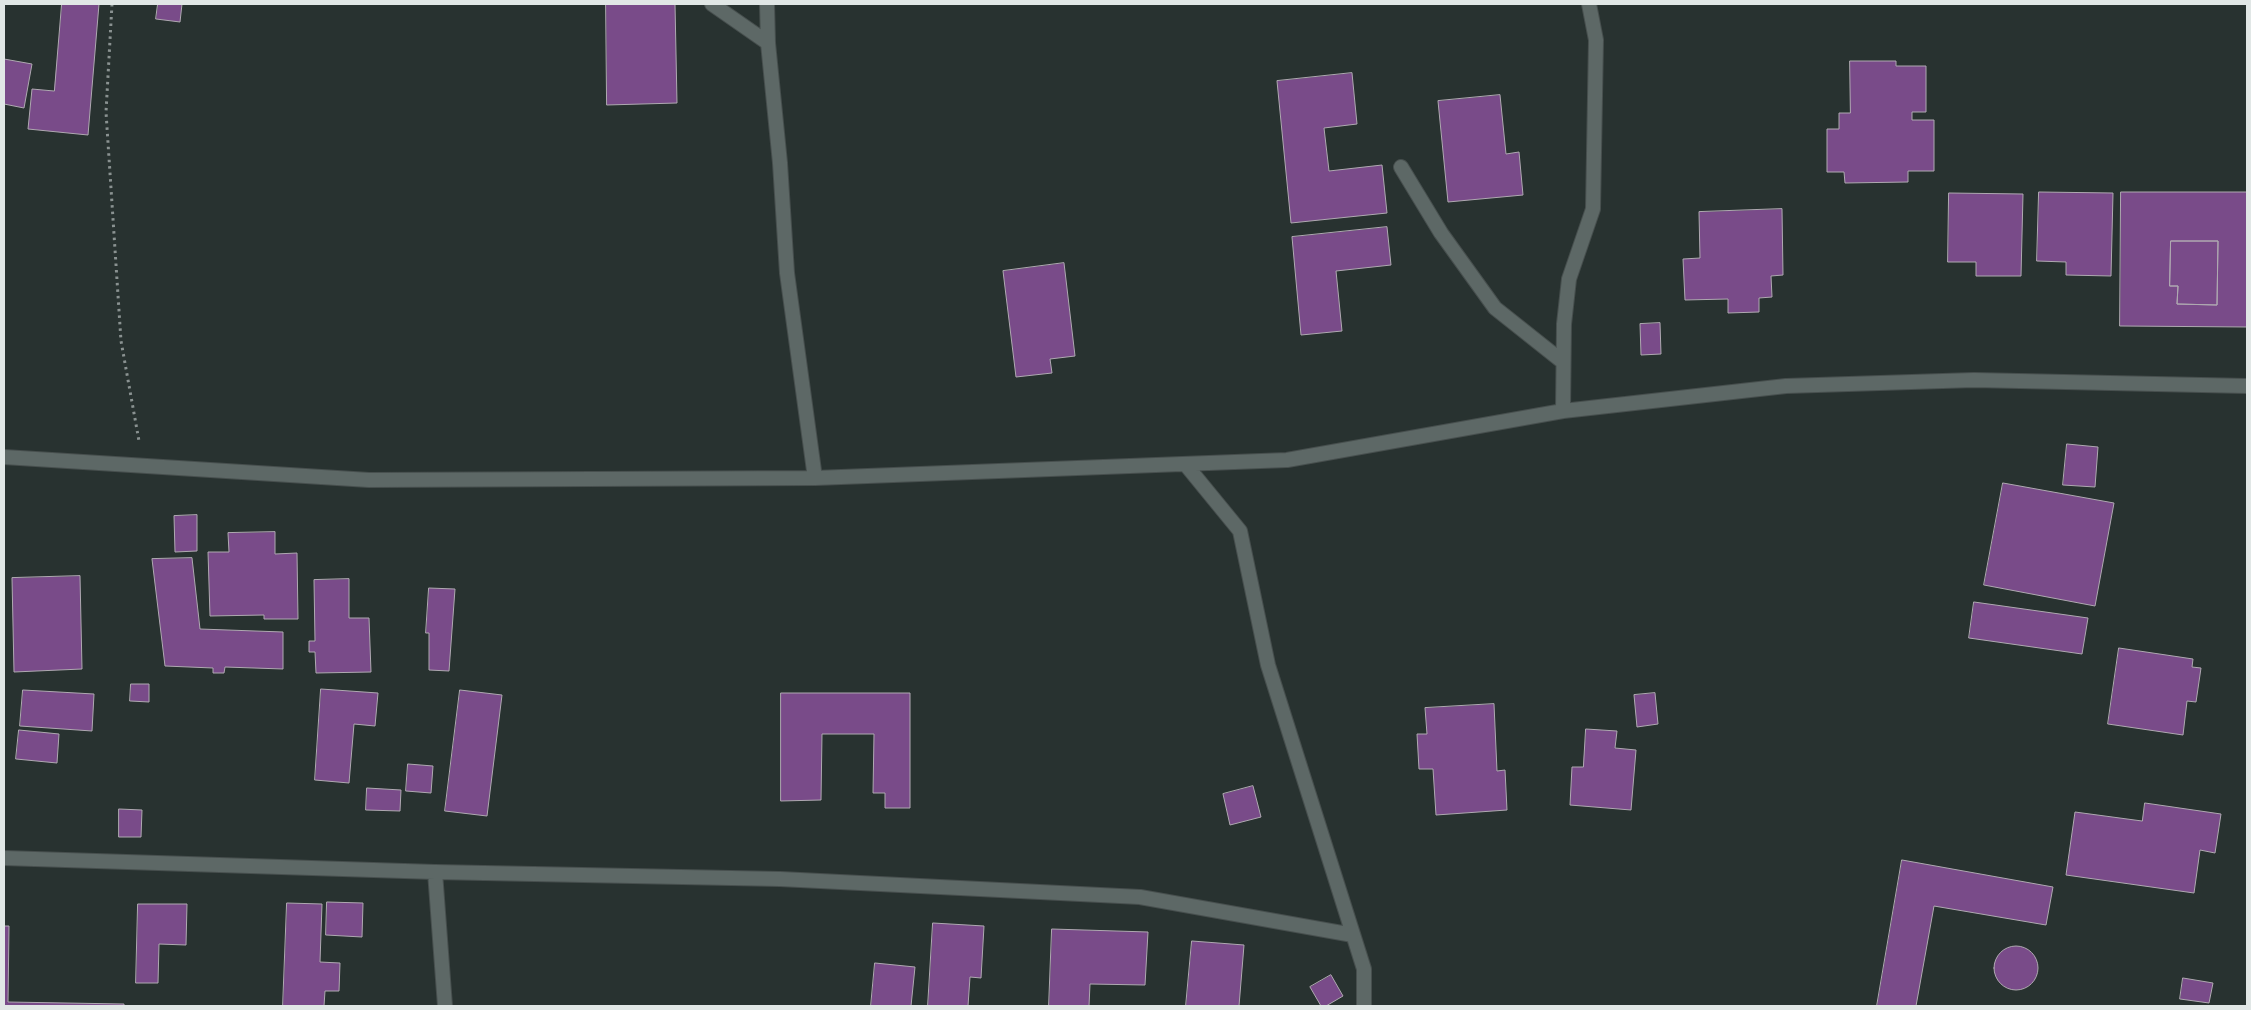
<!DOCTYPE html>
<style>
body{margin:0}
#map{position:relative;width:2251px;height:1010px;overflow:hidden;background:#283230;font-family:"Crimson Pro",serif}
canvas{display:block}
.frame{position:absolute;inset:0;border:5px solid #e1e7e6;pointer-events:none}
</style>
<div id="map">
<canvas width="2251" height="1010"></canvas>
<div class="frame"></div>
</div>
<script>
const g = document.querySelector('canvas').getContext('2d');
g.lineJoin = 'round';
function fill(path, color) { g.fillStyle = color; g.fill(path, 'evenodd'); }
function trace(path, color, width, dash) { g.strokeStyle = color; g.lineWidth = width; g.lineCap = dash ? 'butt' : 'round'; g.setLineDash(dash || []); g.stroke(path); }
const building = new Path2D(`
 M62,4H99L88,135L28,129L32,89L54,91Z
 M158,4H182L180,22L156,19Z
 M606,4H675L677,103L607,105Z
 M4,59L32,64L24,108L4,104Z
 M1850,61H1896V66H1926V112H1912V120H1934V171H1908V182L1845,183L1844,172H1827V129H1839V113H1850Z
 M1352,73L1357,124L1324,128L1329,171L1382,165L1387,213L1291,223L1277,81Z
 M1500,95L1506,154L1519,152L1523,195L1448,202L1438,101Z
 M2039,192L2113,193L2111,276L2066,275V262L2037,261Z
 M2121,192H2247V327L2120,326ZM2171,241H2218L2217,305L2177,304L2178,286H2170Z
 M1949,193L2023,194L2021,276H1976V262H1948Z
 M1782,209L1783,275L1771,276L1772,297L1759,298V312L1728,313V299L1685,300L1683,259L1700,258L1699,212Z
 M1387,227L1391,265L1336,271L1342,331L1301,335L1292,237Z
 M2171,241H2218L2217,305L2177,304L2178,286H2170Z
 M1064,263L1075,356L1050,359L1052,373L1016,377L1003,271Z
 M1660,323L1661,354L1641,355L1640,324Z
 M2067,444L2098,447L2095,487L2063,485Z
 M2003,483L2114,503L2095,606L1984,585Z
 M197,515V551L175,552L174,516Z
 M275,532V554L297,553L298,619H264V615L210,616L208,552H229L228,533Z
 M192,558L200,629L283,632V669L225,667L224,673H213V668L165,666L152,559Z
 M80,576L82,669L14,672L12,578Z
 M349,579V618H369L371,672L316,673L315,652H309V641H315L314,580Z
 M429,588L455,589L449,671L429,670V633H426Z
 M1974,602L2088,618L2082,654L1969,638Z
 M2119,648L2193,659L2192,667L2201,668L2196,702L2187,701L2183,735L2108,724Z
 M131,684H149V702L130,701Z
 M321,689L378,693L375,726L354,724L349,783L315,780Z
 M23,690L94,694L92,731L20,726Z
 M460,690L502,695L487,816L445,811Z
 M781,693H910V808H885V793H873L874,734H822L821,800L781,801Z
 M1655,693L1658,724L1637,727L1634,695Z
 M1494,704L1497,771L1505,770L1507,810L1436,815L1433,769H1419L1417,734H1427L1425,708Z
 M1586,729L1617,731L1615,748L1636,750L1631,810L1570,805L1572,767H1583Z
 M19,730L59,734L57,763L16,759Z
 M408,764L433,766L431,793L406,791Z
 M1253,786L1261,817L1230,825L1223,794Z
 M367,788L401,790L400,811L366,810Z
 M2145,803L2221,814L2215,853L2200,850L2194,893L2066,875L2075,812L2142,821Z
 M119,809L142,810L141,837H119Z
 M1902,860L2053,887L2046,925L1934,906L1916,1006H1877Z
 M327,902L363,903L362,937L326,935Z
 M287,903L322,904L320,962L340,963L339,991H325L324,1006H283Z
 M138,904H187L186,945L159,944L158,983H136Z
 M933,923L984,926L981,978L970,977L968,1006H928Z
 M4,926H9L8,1002L124,1004V1006H4Z
 M1052,929L1148,932L1145,985L1090,984L1089,1006H1049Z
 M1192,941L1244,945L1239,1006H1186Z
 M1994 968a22 22 0 1 1 44 0a22 22 0 1 1-44 0Z
 M875,963L915,967L911,1006H871Z
 M1331,975L1343,996L1326,1006H1321L1310,987Z
 M2183,978L2213,983L2209,1003L2180,999Z`);
fill(building, '#794b89');
trace(building, '#afa9b1', 1);
const minor = new Path2D(`
 M712,4L768,43
 M767,4L768,43L780,163L787,273L815,478
 M1401,167L1441,233L1495,308L1563,362
 M1563,411L1564,324L1569,279L1593,209L1596,40L1589,4
 M4,457L369,480L815,478L1287,460L1563,411L1786,386L1974,380L2247,386
 M1186,465L1240,531L1268,665L1364,969V1006
 M4,858L435,872L780,879L1140,897L1353,935
 M435,872L445,1006`);
trace(minor, '#474f4e', 16);
trace(new Path2D(`
 M112,4L106,112L121,341L139,441`), '#8a9291', 3, [2.5, 4]);
trace(minor, '#5d6866', 14);
</script>
